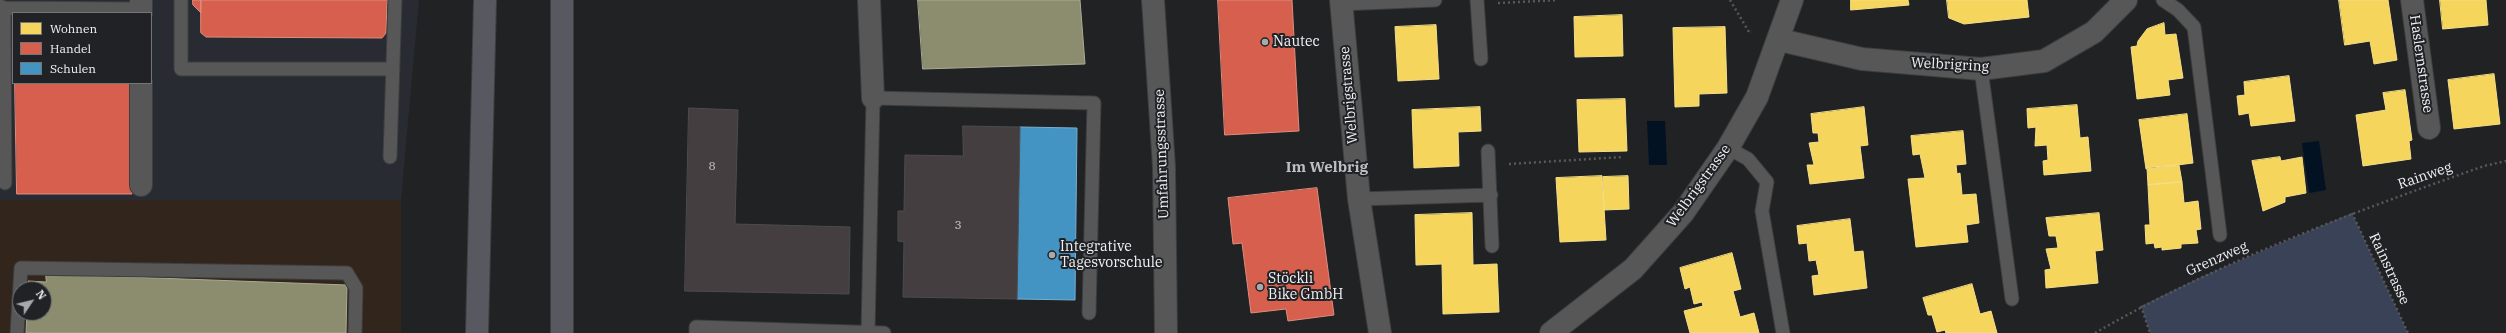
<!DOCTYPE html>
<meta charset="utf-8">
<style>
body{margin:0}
#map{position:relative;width:2506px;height:333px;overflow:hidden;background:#212224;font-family:"IBM Plex Serif",serif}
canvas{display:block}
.legend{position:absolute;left:12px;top:12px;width:140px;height:72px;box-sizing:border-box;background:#202225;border:1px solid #747578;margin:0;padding:5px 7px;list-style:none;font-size:12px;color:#f1f2f4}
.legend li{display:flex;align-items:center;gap:8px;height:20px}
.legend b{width:20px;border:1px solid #747578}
.north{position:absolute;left:12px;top:281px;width:40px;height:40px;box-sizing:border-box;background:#202225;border:1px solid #747578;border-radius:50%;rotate:55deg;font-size:11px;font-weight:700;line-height:16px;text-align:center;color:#f1f2f4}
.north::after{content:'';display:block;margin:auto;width:14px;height:18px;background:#a8a9ab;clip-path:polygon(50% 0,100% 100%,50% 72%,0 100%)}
</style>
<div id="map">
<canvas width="2506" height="333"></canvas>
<ul class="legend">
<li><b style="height:11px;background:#f6d55c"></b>Wohnen</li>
<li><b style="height:11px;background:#d6604d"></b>Handel</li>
<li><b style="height:11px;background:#4393c3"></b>Schulen</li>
</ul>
<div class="north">N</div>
</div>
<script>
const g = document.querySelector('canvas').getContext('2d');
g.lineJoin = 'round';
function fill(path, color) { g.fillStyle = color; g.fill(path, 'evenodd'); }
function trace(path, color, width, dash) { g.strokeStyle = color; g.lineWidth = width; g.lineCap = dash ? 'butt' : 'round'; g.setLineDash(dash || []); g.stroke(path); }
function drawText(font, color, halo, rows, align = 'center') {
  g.font = font + ' "IBM Plex Serif",serif'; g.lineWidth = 4; g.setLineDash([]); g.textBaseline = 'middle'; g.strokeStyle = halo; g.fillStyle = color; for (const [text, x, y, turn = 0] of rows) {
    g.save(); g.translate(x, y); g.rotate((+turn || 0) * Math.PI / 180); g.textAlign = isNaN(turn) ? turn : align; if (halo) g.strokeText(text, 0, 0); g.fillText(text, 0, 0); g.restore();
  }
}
fill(new Path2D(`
 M0,0H419L401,200L0,201ZM13,13H151V83H13Z`), '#282b32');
fill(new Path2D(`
 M0,200H401V333H0ZM20,289H44V313H20Z`), '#32251c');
fill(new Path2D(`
 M2352,213L2408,333H2150L2141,306L2203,276Z`), '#394256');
fill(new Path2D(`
 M1647,121H1665L1667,165H1649Z
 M2319,141L2326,190L2309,193L2302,143Z`), '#031222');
const homes = new Path2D(`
 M1851,0H1908L1909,5L1851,10Z
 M1947,0H2027L2029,17L1964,24L1949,18Z
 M2339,0H2388L2397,60L2374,64L2370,41L2345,45Z
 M2440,0H2486L2488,25L2443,29Z
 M1622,15L1623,56L1575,57L1574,17Z
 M2164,23L2165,35L2176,34L2183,78L2168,80L2170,95L2137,99L2131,47L2137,46L2138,41L2147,29Z
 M1436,25L1439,79L1398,81L1395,27Z
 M1725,27L1727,93L1699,94V106L1675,107L1673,28Z
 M2494,74L2500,124L2454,129L2448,80Z
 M2289,76L2295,121L2251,126L2249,113L2239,115L2237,96L2245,95L2244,82Z
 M2405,90L2412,140L2409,141L2411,159L2363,166L2356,115L2386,110L2383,93Z
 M1625,99L1627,151L1579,152L1577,100Z
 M2077,105L2080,138L2088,137L2091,171L2044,175L2043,161L2048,160L2047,145L2035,146L2036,127L2028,128L2027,109Z
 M1480,107L1481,131L1458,132L1459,166L1414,168L1412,110Z
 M1864,107L1868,145L1860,146L1864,178L1810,184L1807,165H1814L1809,143L1819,142L1818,133H1813L1811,114Z
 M2187,114L2193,163L2146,169L2139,120Z
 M1963,131L1966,164L1956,165L1957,174L1960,173L1962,195L1976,194L1979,223L1966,225L1968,242L1916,247L1908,179L1925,178L1920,154L1913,155L1911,136Z
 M2280,157L2281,161L2302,157L2306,193L2285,197V202L2263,211L2252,161Z
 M2179,165L2182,182L2148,185L2147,168Z
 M1602,176L1606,240L1560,242L1556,178Z
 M1628,176L1629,209L1604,210L1603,177Z
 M2182,182L2184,203L2198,201L2201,229L2196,230L2198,243L2181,244V248L2162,250V247L2155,248L2154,243L2146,244L2145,225H2150L2148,185Z
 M1472,213L1473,265L1497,264L1499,312L1443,314L1442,264L1416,265L1415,215Z
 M2099,213L2103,250L2095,251L2098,283L2046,288L2045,270L2051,269L2046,249L2058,248L2056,236H2049L2046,218Z
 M1850,219L1854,252L1863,251L1867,288L1814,295L1812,276L1819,275L1816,260L1809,261L1807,243L1799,244L1797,226Z
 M1732,253L1741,289L1733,291L1740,317L1754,313L1759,333H1690L1684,311L1703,306L1702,302L1694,304L1690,287L1685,289L1680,268Z
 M1972,284L1980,314L1991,311L1997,333H1946L1945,330L1937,332L1932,315H1928L1923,298Z`);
fill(homes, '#f6d55c');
trace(homes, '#f4de8a', 1);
const shops = new Path2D(`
 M193,0H201V13L193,5Z
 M201,0H390L387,3L386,33L382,38L206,37L201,33Z
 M1218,0H1292L1299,131L1225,135Z
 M15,83H130L132,194H17Z
 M1317,188L1334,315L1288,321L1286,309L1251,313L1242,243L1233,244L1228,198Z`);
fill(shops, '#d6604d');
trace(shops, '#de8c7f', 1);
const schools = new Path2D(`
 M1020,127L1077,128L1075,300L1017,299Z`);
fill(schools, '#4393c3');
trace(schools, '#77b0d2', 1);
const industry = new Path2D(`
 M918,0H1080L1085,64L923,69Z
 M46,274L347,285L346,333H26L27,313H44V289H28V281L46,282Z`);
fill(industry, '#8c8c6e');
trace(industry, '#aaab96', 1);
const building = new Path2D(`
 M689,108L738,110L735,224L850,227L849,294L685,291Z
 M963,126L1020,127L1017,299L903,297L904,242L898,241V211H904L905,155L963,156Z`);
fill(building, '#453e41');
trace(building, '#4c4c4d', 1);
const service = new Path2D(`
 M181,0V69H392
 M1477,0L1481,59
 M2163,0L2178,10L2194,27L2220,235
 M1341,4L1435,0
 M0,6L4,8L141,9
 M4,8L5,183
 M1981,69L2012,299
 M1728,148L1748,159L1767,182L1762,211L1783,333
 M1488,151L1492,246
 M390,157L395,0
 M1359,199L1491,195
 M868,332L873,98L1094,103L1089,313
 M17,333L21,268L347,273L356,288L355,333
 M696,333V327L884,333`);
const minor = new Path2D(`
 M141,0V13
 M869,0L873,98
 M1341,0L1359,199L1380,333
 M2412,0L2429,128
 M1780,40L1862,59L1981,69L2044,61L2094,32L2126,0
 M141,83V185
 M1551,333L1633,269L1683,213L1728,148L1757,97L1792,0`);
const secondary = new Path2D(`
 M1153,0L1164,167L1166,333`);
const motorway = new Path2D(`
 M477,333L485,0
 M562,333V0`);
trace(service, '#3d3e3f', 15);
trace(minor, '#3d3e3f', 24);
trace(secondary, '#3d3e3f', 24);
trace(motorway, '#3d3e3f', 24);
trace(new Path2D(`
 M1730,0L1749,32H1752
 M1498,3L1558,0
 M1509,164L1623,157
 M2352,213L2408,333
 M2141,306L2150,333
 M2095,333C2218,262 2351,213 2484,166L2506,161`), '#58585a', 2.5, [2, 3]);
trace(service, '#575758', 13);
trace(minor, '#575758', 22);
trace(secondary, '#575758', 22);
trace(motorway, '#585860', 22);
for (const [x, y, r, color] of [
 [1265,42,4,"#a8a9ab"],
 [1052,255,4,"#a8a9ab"],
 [1260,287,4,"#a8a9ab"]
]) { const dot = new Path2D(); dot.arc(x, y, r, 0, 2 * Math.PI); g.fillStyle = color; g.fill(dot); trace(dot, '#202225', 1.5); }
drawText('12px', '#c6c5c7', null, [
 ["8",712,167],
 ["3",958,226]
]);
drawText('14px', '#f1f2f4', '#202225', [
 ["Nautec",1273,42],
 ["Integrative",1060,247],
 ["Tagesvorschule",1060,263],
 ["Stöckli",1268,279],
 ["Bike GmbH",1268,295]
], 'left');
drawText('14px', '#f1f2f4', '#202225', [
 ["Haslernstrasse",2421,64,82],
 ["Welbrigring",1950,65,3],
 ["Welbrigstrasse",1349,95,-95],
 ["Umfahrungsstrasse",1162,154,-92],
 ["Rainweg",2425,176,-19],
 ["Welbrigstrasse",1699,186,-54],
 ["Grenzweg",2217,259,-24],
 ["Rainstrasse",2389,269,65]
]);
drawText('bold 15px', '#bcbec2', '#202225', [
 ["Im Welbrig",1327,168]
]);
</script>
